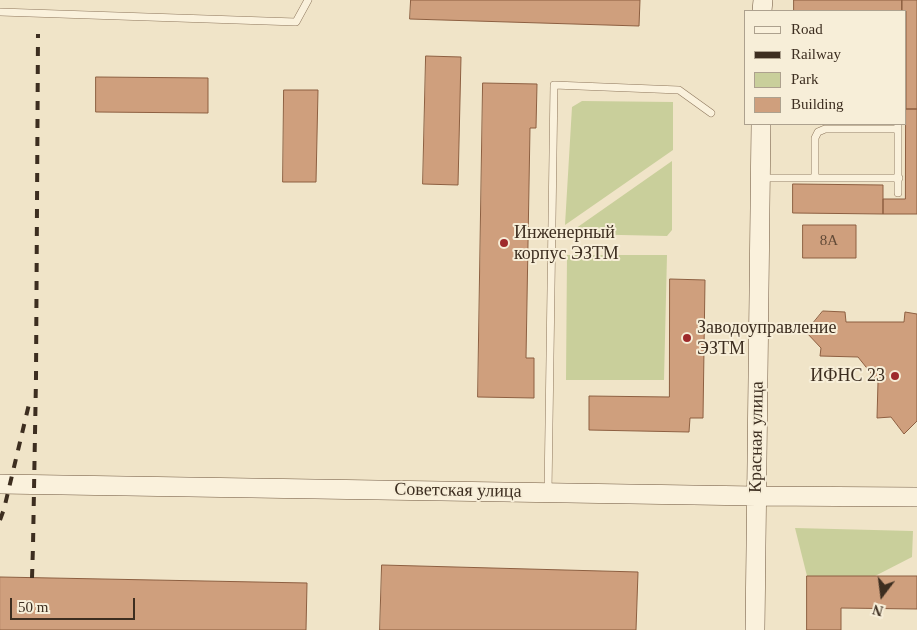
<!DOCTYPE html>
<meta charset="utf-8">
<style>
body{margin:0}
#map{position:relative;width:917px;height:630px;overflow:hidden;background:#f0e4c8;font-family:Georgia,serif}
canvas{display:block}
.legend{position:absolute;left:744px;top:10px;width:162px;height:115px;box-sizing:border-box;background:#f7eed8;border:1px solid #ada18e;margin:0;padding:6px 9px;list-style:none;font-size:15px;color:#3d2e20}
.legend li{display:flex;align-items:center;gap:10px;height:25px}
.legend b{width:25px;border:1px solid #ada18e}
.north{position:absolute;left:857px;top:570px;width:50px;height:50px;-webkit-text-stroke:4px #f7eed8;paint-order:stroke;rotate:195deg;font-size:14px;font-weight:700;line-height:20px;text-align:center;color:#3d2e20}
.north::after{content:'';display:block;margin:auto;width:18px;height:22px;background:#3d2e20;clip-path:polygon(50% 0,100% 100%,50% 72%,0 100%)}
.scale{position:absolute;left:10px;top:598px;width:125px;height:22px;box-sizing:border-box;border:2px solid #3d2e20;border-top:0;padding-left:6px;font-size:15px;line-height:18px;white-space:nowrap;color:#3d2e20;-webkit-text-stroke:4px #f7eed8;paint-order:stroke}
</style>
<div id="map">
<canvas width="917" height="630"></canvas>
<ul class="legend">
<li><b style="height:6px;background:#faf1dc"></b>Road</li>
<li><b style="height:6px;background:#3d2e20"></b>Railway</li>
<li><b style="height:14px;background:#c9cf9b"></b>Park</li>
<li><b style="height:14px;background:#cf9f7d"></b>Building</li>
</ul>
<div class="north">N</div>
<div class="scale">50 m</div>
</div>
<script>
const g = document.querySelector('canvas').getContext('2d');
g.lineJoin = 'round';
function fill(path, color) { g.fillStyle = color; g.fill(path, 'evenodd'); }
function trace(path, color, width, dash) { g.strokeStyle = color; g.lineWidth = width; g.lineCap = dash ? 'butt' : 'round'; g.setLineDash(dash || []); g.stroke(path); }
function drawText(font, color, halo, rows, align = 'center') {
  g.font = font + ' Georgia,serif'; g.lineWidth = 4; g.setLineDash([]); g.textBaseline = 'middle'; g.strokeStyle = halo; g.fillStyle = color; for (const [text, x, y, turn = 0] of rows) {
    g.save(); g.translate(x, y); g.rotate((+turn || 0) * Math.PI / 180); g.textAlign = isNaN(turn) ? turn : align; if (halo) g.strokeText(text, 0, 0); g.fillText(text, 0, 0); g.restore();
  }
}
fill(new Path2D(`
 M582,101L673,102V150L565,225L572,107Z
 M672,161V230L667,236L575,234L572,231Z
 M567,255H667L664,380H566Z
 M795,528L913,531L912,557L875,576H807Z`), '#c9cf9b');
const building = new Path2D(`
 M411,0H640L639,26L410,19Z
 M794,0H902V11H794Z
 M902,0H917V109H906V11H902Z
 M426,56L461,57L458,185L423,184Z
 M96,77L208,78V113L96,112Z
 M483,83L537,84L536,128H530L526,358H534V398L478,397Z
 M284,90H318L316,182H283Z
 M906,109H917V214H883V199H905Z
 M793,184L883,185V214L793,213Z
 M803,225H856V258H803Z
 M670,279L705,280L703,418H690L689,432L589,430V396L669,397Z
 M823,311L845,312L846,322H904L905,312L917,314V421L904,434L891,417L877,418L878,382L858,357L820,356L821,348L806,332Z
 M382,565L638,572L636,630H380Z
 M807,576H917V609L841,608V630H807Z
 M0,577L307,583L306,630H0Z`);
fill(building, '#cf9f7d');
trace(building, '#8d5f41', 1);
const service = new Path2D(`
 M0,12L296,22L308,0
 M898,124V193
 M761,178H899
 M815,178V138L818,132L825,129H898
 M548,492L554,85L679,90L711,113`);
const secondary = new Path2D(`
 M762,11L763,0
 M0,484L756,496L917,497
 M755,630L761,124`);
trace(service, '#8d765c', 8);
trace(secondary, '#6f573f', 20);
trace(service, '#faf1dc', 7);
trace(secondary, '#faf1dc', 19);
trace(new Path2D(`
 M0,520L4,509L30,400
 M32,578L33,546L36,378L38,34`), '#3d2e20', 4, [9, 9]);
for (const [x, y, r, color] of [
 [504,243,5,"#9e2a2b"],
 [687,338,5,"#9e2a2b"],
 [895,376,5,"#9e2a2b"]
]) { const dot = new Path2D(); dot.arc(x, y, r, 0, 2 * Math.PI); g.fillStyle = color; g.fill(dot); trace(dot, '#f7eed8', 2); }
drawText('15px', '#624a37', null, [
 ["8А",829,241]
]);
drawText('18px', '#3d2e20', '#f7eed8', [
 ["Инженерный",514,233],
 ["корпус ЭЗТМ",514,254],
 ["Заводоуправление",697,328],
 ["ЭЗТМ",697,349],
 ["ИФНС 23",885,376,"right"]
], 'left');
drawText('18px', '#3d2e20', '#f7eed8', [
 ["Красная улица",757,437,-89],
 ["Советская улица",458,491,1]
]);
</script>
